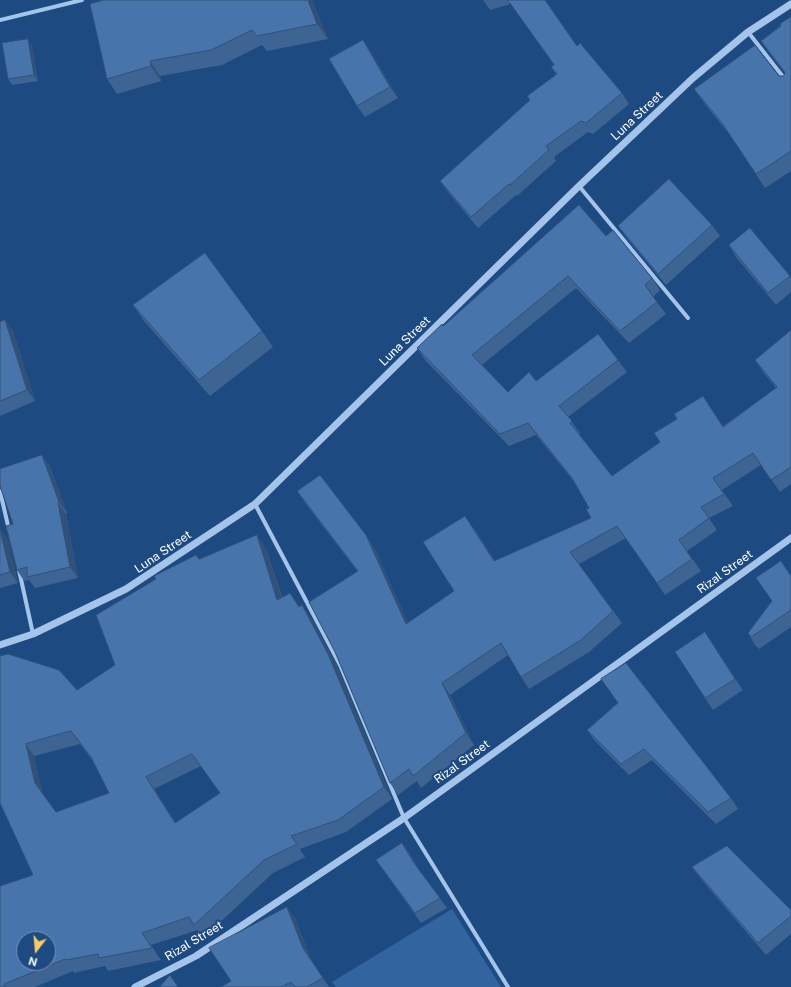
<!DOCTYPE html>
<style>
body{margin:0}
#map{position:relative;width:791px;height:987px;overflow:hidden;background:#1e4a82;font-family:"Public Sans",sans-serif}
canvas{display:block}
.north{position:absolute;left:16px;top:931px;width:40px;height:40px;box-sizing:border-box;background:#1e4a82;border:1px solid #7892b4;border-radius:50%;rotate:196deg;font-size:11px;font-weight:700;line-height:16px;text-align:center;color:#fff}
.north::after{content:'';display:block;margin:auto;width:14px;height:18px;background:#f8cc64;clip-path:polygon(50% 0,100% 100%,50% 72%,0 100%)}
</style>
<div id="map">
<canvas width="791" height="987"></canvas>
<div class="north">N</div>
</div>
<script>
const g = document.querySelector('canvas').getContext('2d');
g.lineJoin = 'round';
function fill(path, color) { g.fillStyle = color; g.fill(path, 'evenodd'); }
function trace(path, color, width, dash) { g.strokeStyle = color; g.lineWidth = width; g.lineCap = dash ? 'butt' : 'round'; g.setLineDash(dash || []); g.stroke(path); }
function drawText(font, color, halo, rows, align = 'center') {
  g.font = font + ' "Public Sans",sans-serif'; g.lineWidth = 4; g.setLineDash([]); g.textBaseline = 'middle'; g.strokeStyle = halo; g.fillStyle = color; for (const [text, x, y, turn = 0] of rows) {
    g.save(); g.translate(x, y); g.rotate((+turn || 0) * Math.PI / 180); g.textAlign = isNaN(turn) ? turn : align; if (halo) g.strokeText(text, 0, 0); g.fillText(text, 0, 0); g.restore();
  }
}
fill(new Path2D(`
 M452,909L501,987H336L332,982Z`), '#3264a0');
trace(new Path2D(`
 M0,20L82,0
 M748,32L791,87
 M579,186L688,318
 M0,491L9,530
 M255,504L340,665L404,818L508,987
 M19,570L33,634`), '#a4c4e9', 4);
trace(new Path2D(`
 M0,645L33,634L126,589L255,504L579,186L693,78L748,32L791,4
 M135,987L196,956L404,818L791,538`), '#a4c4e9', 7);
fill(new Path2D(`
 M312,0L328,39L267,51L262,45L222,65L160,76L161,81L117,94L107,79L90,4Z
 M483,0H545L577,46L622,93L629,104L593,134L588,132L554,157L556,161L517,196L516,195L478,228L448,192L440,181L530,100L556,74L551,67L554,65L511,4L490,10Z
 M791,17V171L765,188L729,134L704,103L694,89L779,76H783L785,74V73L770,54L761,41Z
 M363,40L371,52L398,98L365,117L357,106Z
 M32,45L38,81L12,85L8,79Z
 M712,225L720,236L666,285L626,237L618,226Z
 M750,228L791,278V292L776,305L736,257L729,245Z
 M606,236L652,278L660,290L653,297L666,314L629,343L576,288L482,365L508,392L536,381L618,360L627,372L568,417L580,433L579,435L612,476L711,408L723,426L776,388L763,372L755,360L791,330V484L780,492L761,465L722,490L733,506L709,518L717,530L687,551L701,571L665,595L626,538L579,564L622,623L589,652L529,689L521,677L508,655L450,695L474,745L421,788L417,781L398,795L390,783L357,571L305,503L297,491L374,547L408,623L454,591L474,528L495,561L591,518L589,508L575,483L536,435L509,446L425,360L417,348L443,326Z
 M133,305L262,331L273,347L210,396L144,321Z
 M5,320L13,331L35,401L0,416V322Z
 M42,455L50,466L67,513L66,514L78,578L35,588L29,580L24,581L17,570L13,524Z
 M0,529L8,540L18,583L0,588Z
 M266,548L282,597L299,607L311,618L337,666L392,799L346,832L300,849L305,857L273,873L203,938L198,930L151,945L161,960L108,971L105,966L74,973L73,971L35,987H0L33,875L0,656L77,690L115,665L199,559ZM80,744L92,760L109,793L56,812L43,795L34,756ZM201,766L220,793L176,823L154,789Z
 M791,576V627L759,649L755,645L748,633Z
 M713,644L743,690L713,710L705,698Z
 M617,703L731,798L738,809L716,824L652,760L629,775L595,741L587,730Z
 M402,843L409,852L419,870L447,908L421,923L376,860Z
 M692,867L791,910V934L766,955L700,878Z
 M295,918L311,959L329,987H221L231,981Z`), '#3d6493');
fill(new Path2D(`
 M308,0H312L328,39L317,24Z
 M28,39L32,45L38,81L34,75Z
 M363,40L371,52L398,98L390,87Z
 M150,61L160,76L161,81L151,66Z
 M5,320L13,331L35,401L27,390Z
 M42,455L50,466L67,513L59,502Z
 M58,503L66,514L78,578L70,567Z
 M465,516L474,528L503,573L494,561Z
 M0,529L8,540L18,583L10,572Z
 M257,535L266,548L286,612L277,600Z
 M366,535L374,547L414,636L406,624Z
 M302,605L311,618L337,666L392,799L384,787Z
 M705,632L713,644L743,690L735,679Z
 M442,683L450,695L474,745L466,733Z
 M26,744L34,756L43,795L35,783Z
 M146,777L154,789L184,836L175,823Z
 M402,843L409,852L420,873Z
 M287,907L295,918L311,959L329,987L303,948Z`), '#325178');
const building = new Path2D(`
 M104,0H308L317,24L257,36L252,30L211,50L150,61L151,66L107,79L90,4Z
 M508,0H545L577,46L580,43L622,93L586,123L581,121L546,146L549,150L510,185L509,184L471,217L440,181L530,100L527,96L557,74L551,67L554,65Z
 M791,17V151L756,174L722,123L694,89L755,45L779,76H783L785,74L784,71L761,41L781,26L780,24Z
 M28,39L34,75L8,79L2,43Z
 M363,40L390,87L357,106L329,59Z
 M669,179L712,225L658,274L618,226Z
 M579,205L606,236L613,230L652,278L645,285L657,302L620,331L568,276L472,355L508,392L529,372L536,381L598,334L618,360L559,406L572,421L570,423L612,476L660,442L654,433L677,419L674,414L703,396L723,427L777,387L755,360L791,330V467L771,480L753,453L713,478L724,494L701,507L709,518L679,540L692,559L657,583L617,526L570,552L613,611L581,640L521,677L501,643L442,683L466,733L413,776L409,769L390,783L335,652L309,602L358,571L297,491L320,475L366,535L406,624L454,591L423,542L465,516L494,561L591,518L586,509L589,508L572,478L528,423L500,434L417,348L442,324L443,326Z
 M750,228L790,276L768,293L729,245Z
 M205,253L262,331L199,380L133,305Z
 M5,320L27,390L0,401V322Z
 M42,455L59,502L58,503L70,567L27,577V567L17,570L6,526L13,524L0,486V469Z
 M0,530L10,572L0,575Z
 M257,535L277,600L290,593L299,607L302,605L328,654L384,787L338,820L291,836L297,844L264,860L194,925L189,917L142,933L152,948L99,958L98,954L66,960L65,959L4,984L5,987H0V886L33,875L0,803V656L8,654L59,670L77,690L115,665L96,615L156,579L154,576L196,555L199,559ZM71,731L91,757L109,793L56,812L35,783L26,744ZM192,754L220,793L175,823L146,777ZM24,939H48V963H24Z
 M781,561L791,576V610L751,637L748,633L772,601L756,578Z
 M705,632L735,679L705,698L675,652Z
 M626,663L731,798L708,812L644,749L621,764L587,730L618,703L601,679Z
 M402,843L414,863L440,898L415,913L376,860Z
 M727,846L791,910V916L758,943L692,867Z
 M287,907L303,948L323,978L307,987H296L291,982L281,987H221L231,981L209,948Z
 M170,975L178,987H160Z`);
fill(building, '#4774ab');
trace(building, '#325178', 1);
drawText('12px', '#fff', '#1e4a82', [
 ["Luna Street",637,116,-43],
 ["Luna Street",405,341,-44],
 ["Luna Street",163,552,-34],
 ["Rizal Street",725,572,-36],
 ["Rizal Street",462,762,-36],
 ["Rizal Street",194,941,-31]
]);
</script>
